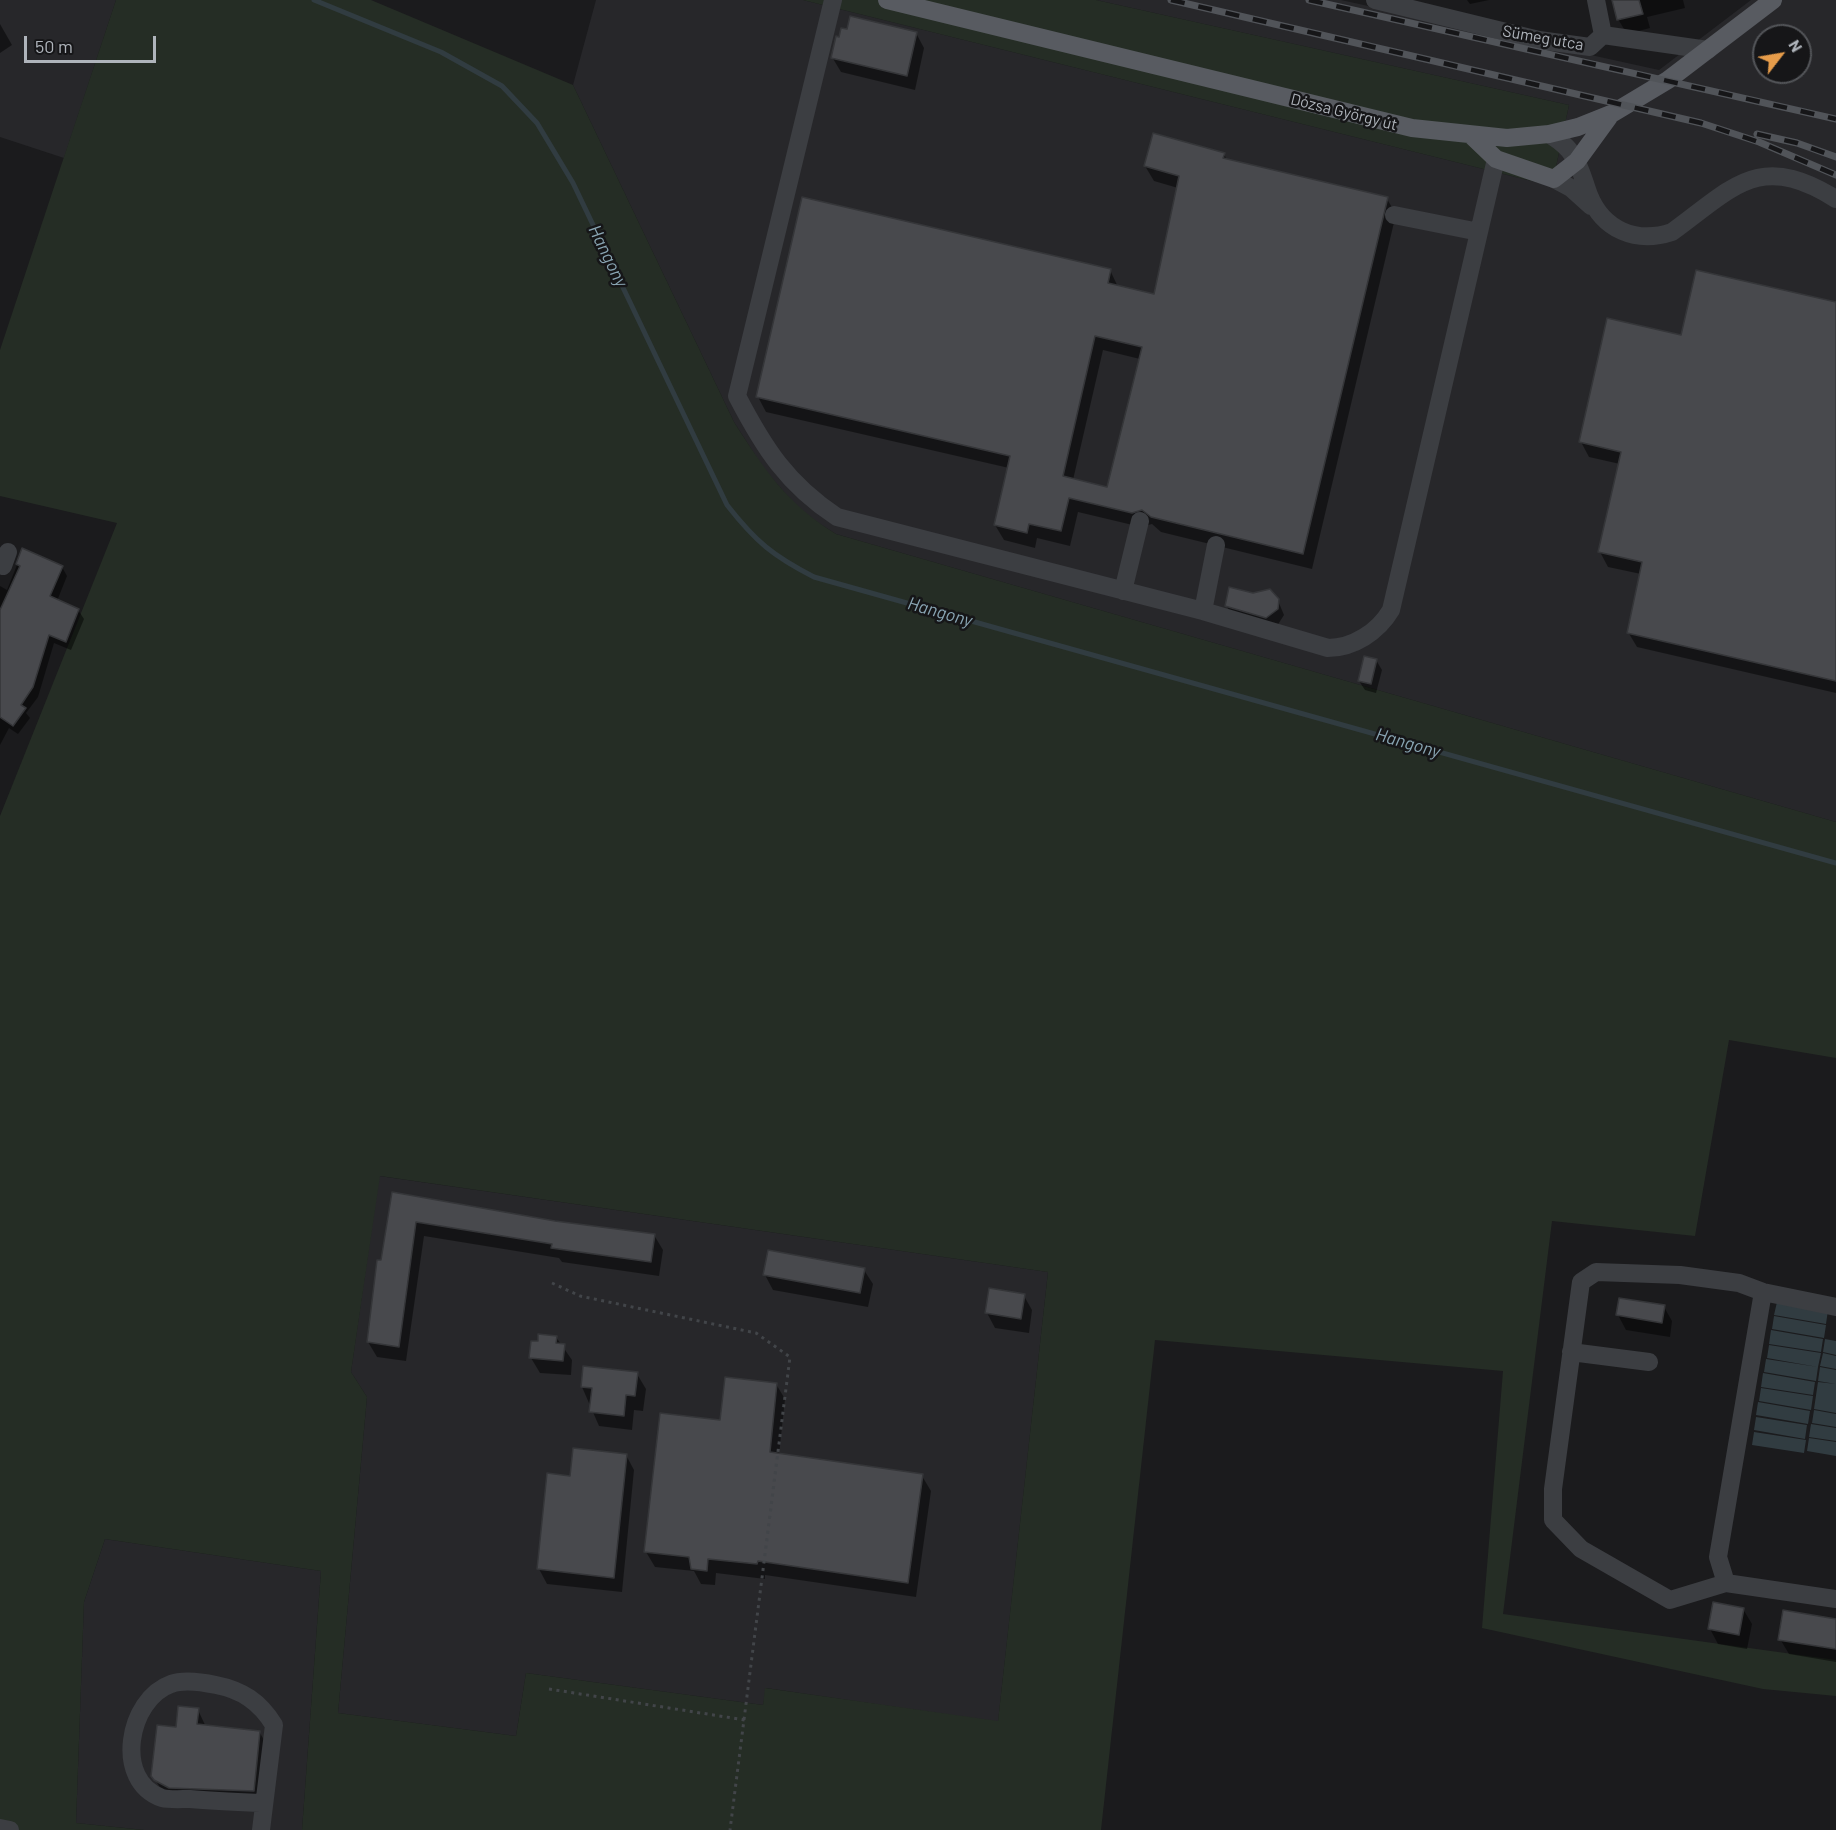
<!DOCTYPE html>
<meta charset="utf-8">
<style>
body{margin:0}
#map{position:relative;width:1836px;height:1830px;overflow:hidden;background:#1b1b1d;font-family:Barlow,sans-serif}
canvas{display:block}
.north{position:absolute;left:1752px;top:24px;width:60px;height:60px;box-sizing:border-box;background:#161618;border:2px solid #535559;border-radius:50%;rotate:59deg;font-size:16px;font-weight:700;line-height:24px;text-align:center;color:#afb4bb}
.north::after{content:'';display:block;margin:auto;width:21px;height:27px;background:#e69c4a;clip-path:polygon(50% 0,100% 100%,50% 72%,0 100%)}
.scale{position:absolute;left:24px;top:36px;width:132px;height:27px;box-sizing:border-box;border:3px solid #afb4bb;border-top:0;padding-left:8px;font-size:18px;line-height:21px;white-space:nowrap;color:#afb4bb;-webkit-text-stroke:4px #161618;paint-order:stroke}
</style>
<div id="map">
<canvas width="1836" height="1830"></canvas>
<div class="north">N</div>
<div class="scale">50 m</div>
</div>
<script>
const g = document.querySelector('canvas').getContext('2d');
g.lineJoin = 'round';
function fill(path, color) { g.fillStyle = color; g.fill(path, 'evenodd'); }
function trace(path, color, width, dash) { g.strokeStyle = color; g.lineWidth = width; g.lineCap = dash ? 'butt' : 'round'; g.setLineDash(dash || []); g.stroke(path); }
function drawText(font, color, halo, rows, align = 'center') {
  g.font = font + ' Barlow,sans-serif'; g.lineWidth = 5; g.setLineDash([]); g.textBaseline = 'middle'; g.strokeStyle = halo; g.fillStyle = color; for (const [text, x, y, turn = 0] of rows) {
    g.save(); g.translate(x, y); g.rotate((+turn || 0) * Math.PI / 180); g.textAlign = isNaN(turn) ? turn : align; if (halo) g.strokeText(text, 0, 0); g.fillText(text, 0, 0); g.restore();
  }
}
fill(new Path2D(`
 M0,0H116L64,158L0,137Z
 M596,0H803L1552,186L1569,105L1096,0H1341L1659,70L1751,0H1836V822L836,534L817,522L798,508L764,469L734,422L573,85ZM1764,36H1800V72H1764Z
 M379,1176L1048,1272L998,1722L766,1688L763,1705L526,1673L516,1736L338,1713L367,1397L351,1372Z
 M105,1539L321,1571L302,1830H144L76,1823L84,1602Z`), '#27272a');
fill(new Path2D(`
 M116,0H371L573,85L734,422C764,469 787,504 836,534L1836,822V1058L1729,1040L1695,1236L1552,1221L1503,1614L1836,1660V1696L1763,1689L1482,1628L1503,1371L1155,1340L1101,1830H302L321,1571L105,1539L84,1602L76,1823L144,1830H0V816L117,523L0,496V350ZM380,1176L1048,1272L998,1721L765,1688L763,1705L526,1673L516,1736L338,1713L367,1397L351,1372Z
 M803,0H1096L1569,105L1552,186Z`), '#252d25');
fill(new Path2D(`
 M1777,1302L1828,1310L1826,1324L1774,1315Z
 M1774,1316L1826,1325L1824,1338L1772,1329Z
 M1771,1330L1823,1339L1821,1352L1769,1344Z
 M1825,1339L1836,1341V1355L1823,1352Z
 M1769,1345L1821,1353L1818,1367L1767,1358Z
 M1823,1353L1836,1356V1369L1820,1366Z
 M1766,1359L1818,1367L1816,1381L1764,1372Z
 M1820,1367L1836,1370V1384L1818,1381Z
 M1763,1373L1815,1382L1813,1395L1761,1387Z
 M1818,1382L1836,1384V1413L1814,1409Z
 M1761,1388L1813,1396L1811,1410L1759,1401Z
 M1758,1402L1810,1411L1808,1424L1756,1415Z
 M1814,1410L1836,1414V1427L1812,1423Z
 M1756,1417L1807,1425L1805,1439L1754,1430Z
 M1811,1424L1836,1428V1441L1809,1437Z
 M1754,1432L1806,1440L1804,1453L1752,1445Z
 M1809,1438L1836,1442V1456L1807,1451Z`), '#313c41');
fill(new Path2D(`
 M1467,0H1489L1470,4Z
 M1613,0H1683L1685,8L1647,17L1650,28L1627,34L1618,19Z
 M0,24L12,45L0,53Z
 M916,33L924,48L915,90L841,72L832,57Z
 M1224,154L1227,160L1387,199L1396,214L1312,569L1161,532L1152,524L1141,527L1078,512L1070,546L1037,538L1035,548L1004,540L995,525L1009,468L766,412L758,397L1110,270L1118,287L1155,296L1178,188L1154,181L1145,166ZM1103,350L1140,359L1108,489L1073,480Z
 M1836,304V693L1637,647L1628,632L1641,574L1608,567L1600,552L1620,464L1589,457L1581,442L1682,337Z
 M23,550L62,567L67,576L57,601L78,610L84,619L71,650L54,643L38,697L26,713L30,718L18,734L9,728L0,745V586L7,590Z
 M1253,594L1276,596L1284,615L1277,626L1232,615L1226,605Z
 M1376,660L1382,670L1376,693L1365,690L1359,681Z
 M393,1194L555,1222L654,1235L663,1250L659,1276L562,1262L559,1258L424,1236L406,1361L377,1357L368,1342Z
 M864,1270L873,1284L868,1307L773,1290L765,1275Z
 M1024,1296L1032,1310L1029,1333L995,1328L987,1313Z
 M1664,1307L1672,1321L1670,1337L1626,1330L1618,1315Z
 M556,1337L572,1360L571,1375L540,1373L531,1358L539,1343Z
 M637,1374L646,1389L643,1411L634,1410L632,1430L599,1426L582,1387Z
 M776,1384L785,1399L779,1455L922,1476L931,1491L916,1597L765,1575V1579L716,1573L715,1585L701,1584L694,1571L655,1567L646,1552L722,1422Z
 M626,1455L634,1470L622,1592L547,1584L539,1569Z
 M1743,1609L1752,1624L1747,1649L1718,1644L1710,1629Z
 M1836,1621V1662L1789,1654L1780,1639Z
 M198,1710L206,1727L260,1733L268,1747L262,1806L162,1791L153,1776L178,1729Z`), '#0007');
trace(new Path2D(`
 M314,0L441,52L502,86L537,123L573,183L727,505C756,542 773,556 814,577L1836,863`), '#313c41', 5);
const building = new Path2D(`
 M1612,0H1639L1643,14L1617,20Z
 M850,16L917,32L907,76L831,58L836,36L839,37L841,28L847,29Z
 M1153,133L1225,153L1223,158L1388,197L1303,554L1151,517L1142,510L1132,513L1069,498L1061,531L1029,524L1027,533L994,525L1010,456L756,397L802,197L1111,269L1108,283L1154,294L1179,176L1144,166ZM1095,336L1142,347L1107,487L1063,476Z
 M1696,270L1836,302V681L1627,633L1642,562L1598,552L1621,452L1579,442L1607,318L1681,335Z
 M22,548L63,566L50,596L79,609L66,642L49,635L33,687L21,705L26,708L13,726L0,717V610L20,566L16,564Z
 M1229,587L1253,593L1270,589L1279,599L1278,609L1266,618L1225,606Z
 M1364,656L1377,659L1371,684L1358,681Z
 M392,1192L555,1221L655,1234L651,1262L551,1248L552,1244L416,1222L399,1347L367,1342L377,1260H381Z
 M768,1250L865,1268L860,1293L763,1275Z
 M989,1288L1025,1294L1021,1319L985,1313Z
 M1619,1298L1665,1305L1662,1323L1616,1315Z
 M538,1334L557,1336L556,1343L565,1344L563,1361L529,1358L531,1341H538Z
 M583,1366L638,1372L635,1396L626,1395L624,1416L589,1412L592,1388L581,1387Z
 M725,1377L777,1383L770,1452L923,1474L908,1583L758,1561L757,1564L708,1559L707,1571L691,1569L689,1557L644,1552L660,1413L720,1420Z
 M573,1448L627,1454L614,1578L537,1569L547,1473L570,1476Z
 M1713,1602L1744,1608L1739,1635L1708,1629Z
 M1783,1610L1836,1619V1649L1778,1640Z
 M178,1706L199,1708L197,1724L260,1731L254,1791L169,1788L154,1780L151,1776L157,1725L176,1727Z`);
fill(building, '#48494d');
trace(building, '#353639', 1.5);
trace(new Path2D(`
 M552,1283L580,1296L756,1333L790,1357L730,1830
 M549,1689L745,1720`), '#424549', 3, [3, 4.5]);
trace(new Path2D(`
 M833,0L737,396C764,448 787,484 837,517L1203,611L1328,648C1353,648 1378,632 1391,610L1496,159
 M1375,0L1539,40L1590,47L1603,35L1708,50
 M1596,0L1603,35
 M1549,134C1558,140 1568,146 1573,156C1581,167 1584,182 1589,195C1603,230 1636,244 1672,232C1734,187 1759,151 1836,199
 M1554,179L1571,188L1591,206
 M1394,215L1479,232
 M3,566L8,552
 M1123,591L1140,521
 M1203,611L1216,545
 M1763,1292L1718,1557L1726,1583L1836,1599
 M1571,1352L1649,1362
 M1726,1583L1670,1600L1581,1549L1553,1520V1489L1581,1282L1596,1272L1680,1275L1739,1283L1763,1292L1836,1307
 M0,1828L10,1830
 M261,1830L274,1725C260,1702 242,1690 216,1685C202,1682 184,1679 171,1684C128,1699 113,1781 162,1798C170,1800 181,1799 190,1799C214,1801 239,1802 263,1803`), '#3c3e42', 18);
trace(new Path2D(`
 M887,0L1412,128L1507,138L1549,134L1578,127L1613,113L1668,80L1773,0
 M1472,136L1496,159L1554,179L1577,161L1609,117`), '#585b61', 18);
const rail = new Path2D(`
 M1171,0L1701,123L1759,142L1836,175
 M1309,0L1836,119
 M1757,134L1797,143L1836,157`);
trace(rail, '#515459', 7);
trace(rail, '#161618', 4.5, [14]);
drawText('16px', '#afb4bb', '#161618', [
 ["Sümeg utca",1543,38,10],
 ["Dózsa György út",1344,112,14]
]);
drawText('italic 18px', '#89a5b3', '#161618', [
 ["Hangony",608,256,64],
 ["Hangony",940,612,16],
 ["Hangony",1408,743,16]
]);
</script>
